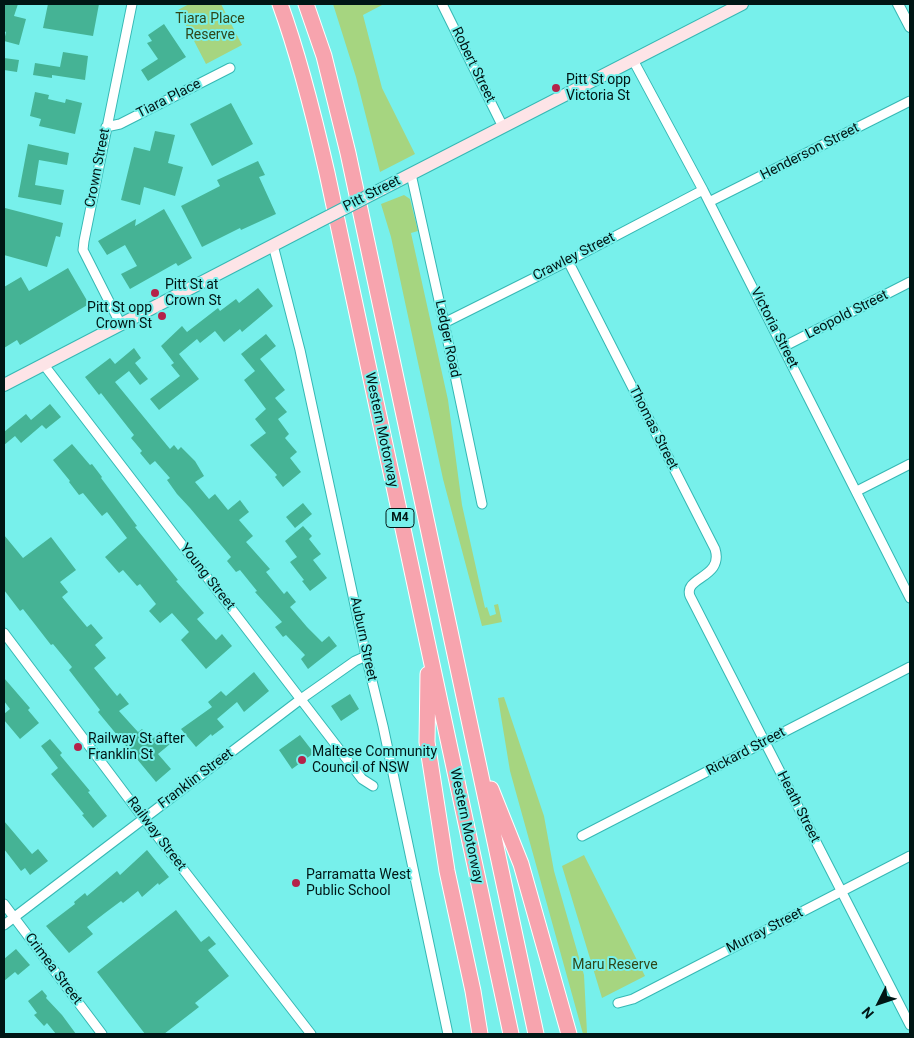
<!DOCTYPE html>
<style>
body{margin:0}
#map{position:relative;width:914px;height:1038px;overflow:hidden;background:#77f0eb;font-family:Roboto,sans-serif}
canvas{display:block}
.frame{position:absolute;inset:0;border:5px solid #001615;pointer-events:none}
.north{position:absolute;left:854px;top:978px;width:50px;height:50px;-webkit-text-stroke:4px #77f0eb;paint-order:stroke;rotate:229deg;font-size:14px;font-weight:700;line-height:20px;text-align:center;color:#001615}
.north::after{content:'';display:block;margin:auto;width:18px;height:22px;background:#001615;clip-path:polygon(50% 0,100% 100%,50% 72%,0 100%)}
</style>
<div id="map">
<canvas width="914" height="1038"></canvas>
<div class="frame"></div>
<div class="north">N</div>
</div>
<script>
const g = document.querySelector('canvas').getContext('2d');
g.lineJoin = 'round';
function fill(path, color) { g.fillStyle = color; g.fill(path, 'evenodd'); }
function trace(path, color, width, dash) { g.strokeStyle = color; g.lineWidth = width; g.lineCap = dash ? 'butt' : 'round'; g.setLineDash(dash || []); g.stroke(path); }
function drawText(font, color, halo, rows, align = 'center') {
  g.font = font + ' Roboto,sans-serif'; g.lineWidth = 4; g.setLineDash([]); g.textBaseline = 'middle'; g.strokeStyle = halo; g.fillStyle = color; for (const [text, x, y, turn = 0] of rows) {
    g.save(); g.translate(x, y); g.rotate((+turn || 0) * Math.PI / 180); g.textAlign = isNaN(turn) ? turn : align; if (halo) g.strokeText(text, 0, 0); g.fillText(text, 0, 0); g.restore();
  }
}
fill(new Path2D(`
 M189,4H221L242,45L206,64L178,10Z
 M333,4H384L363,15L382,88L415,154L380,172L356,77Z
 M404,195L410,199L418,231L411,233L448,400L462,505L485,608L487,607L490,616L496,614L494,605L498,604L502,622L482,626L443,479L391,237L381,204Z
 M504,697L544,816L554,871L584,975L587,1033L583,1034L510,771L498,698Z
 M584,855L645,976L602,998L562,866Z`), '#a6d580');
fill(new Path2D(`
 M4,4H18L14,16L26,19L19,45L4,41L6,32L4,31Z
 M48,4H99L93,36L43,28Z
 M164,24L186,57L148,81L141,70L158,59L147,43L152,41L148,35Z
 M63,52L88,56L85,80L52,75V78L33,75L35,63L60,67Z
 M4,58L19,60L17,72L4,70Z
 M35,92L49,95L48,99L65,103L66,99L82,103L75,134L39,126L41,119L30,116Z
 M231,103L253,144L212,166L190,124Z
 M155,131L175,135L168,163L183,167L175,196L144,187L140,205L121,200L134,147L150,151Z
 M28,144L69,153L67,165L39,160L35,185L64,190L61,205L18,197Z
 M258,161L265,175L259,177L276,214L241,230L240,228L202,247L181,206L220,186L217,180Z
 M5,208L63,223L60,237L56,236L47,267L4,255Z
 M164,209L192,258L178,266L176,263L130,289L121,274L137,266L125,245L107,255L98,241L136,219L135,226Z
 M68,268L89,304L20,345L17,340L4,348V287L21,277L29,291Z
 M258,288L273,306L242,332L240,329L224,342L215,331L200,343L197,339L179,354L199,379L159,410L150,399L180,376L171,365L174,363L161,346L182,326L187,332L218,308L220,311L236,299L239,303Z
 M266,334L276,346L260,359L285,390L275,398L287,412L278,419L289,434L285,438L297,452L290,458L301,472L283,487L275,477L277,475L250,445L266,433L255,419L266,409L244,380L255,371L241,354Z
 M134,348L141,358L135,363L148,379L140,385L129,371L115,382L170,449L174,445L178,450L181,447L195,461L204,476L195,482L209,499L215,494L228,510L240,500L249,512L239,520L253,536L246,542L270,569L266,572L284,594L287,591L296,602L290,607L307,627L322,642L329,636L337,646L308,669L301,659L305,655L286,635L283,637L275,627L282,622L255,592L257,591L240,570L236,572L227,561L231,557L190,508L177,494L167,480L170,478L155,461L150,465L140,453L142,451L131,438L134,435L101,393L99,395L85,377L110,358L115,364Z
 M50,404L61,417L46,429L42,425L21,443L15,436L4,445V432L26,414L31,420Z
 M72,444L90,465L92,464L102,477L101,478L137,526L135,527L178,580L176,581L204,613L197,619L216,640L222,634L232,646L206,669L181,640L189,632L172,613L160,623L149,611L156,604L140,584L137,586L123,570L119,573L105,557L127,538L107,512L102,516L83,493L79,495L69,482L70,481L53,460Z
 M303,503L312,514L295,528L286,517Z
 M303,526L312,536L309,539L321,554L313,560L327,578L310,591L302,581L304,580L290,562L297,557L285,541Z
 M4,535L23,558L51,537L76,570L60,582L68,592L62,597L87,627L91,624L103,638L95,645L106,658L94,668L117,696L120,693L129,704L119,711L138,732L142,729L151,740L160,732L170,744L158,754L171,769L156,782L98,712L100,710L69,670L72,667L53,644L51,645L23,609L20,611L4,590Z
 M254,672L269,691L244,712L237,702L217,719L224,727L212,736L211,734L196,747L181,729L212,707L208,702L221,691L226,696Z
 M4,678L30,708L28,710L39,723L20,739L4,720V714L10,709L4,701Z
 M350,694L359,709L341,721L331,706Z
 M300,735L314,753L292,769L279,750Z
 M50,739L62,753L60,755L90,791L88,792L107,816L93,828L82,815L84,814L51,774L58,768L41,746Z
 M4,821L32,854L38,849L48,861L30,875L25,868L21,871L4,849Z
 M147,850L169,877L159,885L158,883L142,897L138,891L123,903L121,901L105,913L87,927L93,934L69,953L46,926L75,904L74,902L85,893L87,896L117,871L120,875Z
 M176,910L201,942L209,936L216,944L208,950L229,976L195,1003L199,1007L164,1034H145L97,972Z
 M16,949L30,965L18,975L15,972L4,981V959Z
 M42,990L47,996L46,998L62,1015L76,1034H56L47,1023L44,1026L34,1015L37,1013L28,1001Z`), '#45b395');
const minor = new Path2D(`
 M442,4L503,127
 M633,60L703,190L910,598
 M106,127L120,124L230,68
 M411,174L444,323L482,504
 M709,202L910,101
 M273,245L300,350L366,656L383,726L448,1034
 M568,261L715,549C724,578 683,577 690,596L910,1025
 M444,323L568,261L703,190
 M121,325L83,250L84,241L132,4
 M783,347L910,282
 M44,365L362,779L373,786
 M857,491L910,464
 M4,633L144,819L311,1034
 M582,836L910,667
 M4,904L102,1034
 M4,925L301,699L355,661L366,656
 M618,1003L633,999L910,856`);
const tertiary = new Path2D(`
 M898,4L910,27`);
const secondary = new Path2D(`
 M382,189L742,4
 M4,385L314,224`);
const motorway = new Path2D(`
 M280,4C300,59 314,116 327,173L511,1034
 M306,4L324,56L348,153L536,1034
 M428,674L427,742L447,871L473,991L480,1034
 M491,789L521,864L569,1034`);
trace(minor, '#35b8b4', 11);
trace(tertiary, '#35b8b4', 12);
trace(secondary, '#35b8b4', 14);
trace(motorway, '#fff', 17);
trace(minor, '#fff', 9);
trace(tertiary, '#fff', 10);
trace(secondary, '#fde4e7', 12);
trace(motorway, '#f7a4ae', 15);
const secondaryBridge = new Path2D(`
 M314,224L382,189`);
trace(secondaryBridge, '#35b8b4', 14, []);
trace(secondaryBridge, '#fde4e7', 12);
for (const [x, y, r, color] of [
 [556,88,5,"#b42249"],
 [155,293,5,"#b42249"],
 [162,316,5,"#b42249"],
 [78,747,5,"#b42249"],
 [302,760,5,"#b42249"],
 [296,883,5,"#b42249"]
]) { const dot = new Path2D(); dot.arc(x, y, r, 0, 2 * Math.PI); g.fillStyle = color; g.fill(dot); trace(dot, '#77f0eb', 2); }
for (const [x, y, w] of [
 [400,518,28]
]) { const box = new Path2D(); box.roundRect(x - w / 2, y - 9.5, w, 19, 4); g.fillStyle = '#77f0eb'; g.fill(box); trace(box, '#001615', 1); }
drawText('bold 12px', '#001615', null, [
 ["M4",400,518]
]);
drawText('14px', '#2f4619', '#77f0eb', [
 ["Tiara Place",210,19],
 ["Reserve",210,35],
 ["Maru Reserve",615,965]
]);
drawText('14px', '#001615', '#77f0eb', [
 ["Robert Street",473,65,64],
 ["Tiara Place",169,99,-27],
 ["Henderson Street",810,152,-27],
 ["Crown Street",98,168,-79],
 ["Pitt Street",372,194,-27],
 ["Crawley Street",574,257,-27],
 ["Leopold Street",847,315,-27],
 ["Victoria Street",774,328,63],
 ["Ledger Road",447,339,78],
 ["Thomas Street",653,428,63],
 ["Western Motorway",381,430,78],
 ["Young Street",207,577,52],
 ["Auburn Street",363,639,78],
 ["Rickard Street",746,752,-28],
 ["Franklin Street",196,779,-37],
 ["Heath Street",798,807,63],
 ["Western Motorway",466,826,78],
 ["Railway Street",156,834,53],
 ["Murray Street",765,931,-27],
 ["Crimea Street",53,969,53]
]);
drawText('14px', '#001615', '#77f0eb', [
 ["Pitt St opp",566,80],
 ["Victoria St",566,96],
 ["Pitt St at",165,285],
 ["Crown St",165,301],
 ["Pitt St opp",152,308,"right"],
 ["Crown St",152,324,"right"],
 ["Railway St after",88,739],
 ["Franklin St",88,755],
 ["Maltese Community",312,752],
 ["Council of NSW",312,768],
 ["Parramatta West",306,875],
 ["Public School",306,891]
], 'left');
</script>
